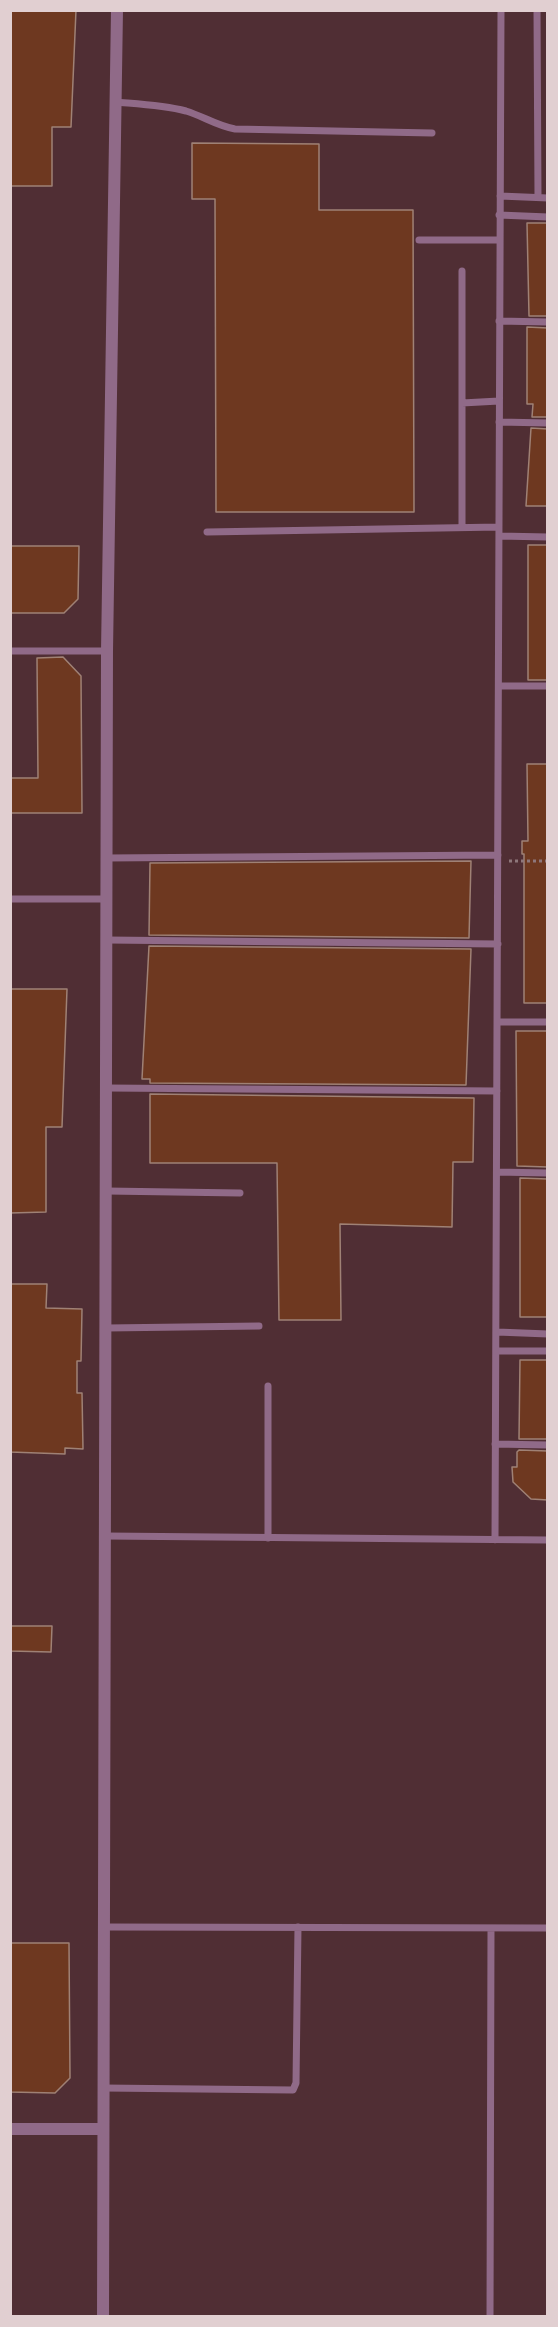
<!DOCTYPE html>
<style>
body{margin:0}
#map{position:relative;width:558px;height:2327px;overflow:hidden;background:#40252a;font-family:Rubik,sans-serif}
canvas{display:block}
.frame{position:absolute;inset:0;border:12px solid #e1cfd1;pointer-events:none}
</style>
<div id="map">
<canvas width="558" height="2327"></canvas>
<div class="frame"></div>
</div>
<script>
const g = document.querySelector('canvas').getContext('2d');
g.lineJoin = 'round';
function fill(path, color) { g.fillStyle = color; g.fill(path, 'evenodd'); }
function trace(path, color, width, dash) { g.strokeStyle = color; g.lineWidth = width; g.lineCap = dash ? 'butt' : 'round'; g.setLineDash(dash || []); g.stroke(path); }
fill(new Path2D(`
 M11,11H547V2316H11Z`), '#502e34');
const building = new Path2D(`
 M10,10H76L71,127H52V186H10Z
 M192,143L319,144V210H413L414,512H216L215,199H192Z
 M527,223H548V316H529Z
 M527,327L548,328V417H532L533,404H527Z
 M531,428L548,429V506H526Z
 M528,545H548V680H528Z
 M10,546H79L78,599L64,613H10Z
 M63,657L81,676L82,813H10V778H38L37,658Z
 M527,764H548V1003H524V854H522V841H528Z
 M471,861L469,938L149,935L150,863Z
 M149,946L471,949L466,1085L150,1083V1079H142Z
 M10,989H67L62,1127H46V1212L10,1213Z
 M516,1031H548V1167L517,1166Z
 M150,1094L474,1098L473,1162H453L452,1227L340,1224L341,1320H279L277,1163H150Z
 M520,1178L548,1179V1317H520Z
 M10,1284H47L46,1308L82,1309L81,1361H77V1393H82L83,1449L65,1448V1454L10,1452Z
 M520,1360H548V1439H519Z
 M519,1450L548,1451V1500L531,1499L513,1482L512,1467H517V1452Z
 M10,1626H52L51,1652L10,1651Z
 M10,1943H69L70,2078L55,2093L10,2092Z`);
fill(building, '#6e3820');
trace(building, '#9f8175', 1.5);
trace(new Path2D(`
 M509,861H548`), '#8e777b', 3, [3, 3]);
trace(new Path2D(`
 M537,10L538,197
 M115,102C138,104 163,105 186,111C203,116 217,126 235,129L432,133
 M500,196L548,198
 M499,215L548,217
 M419,240H499
 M499,321L548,322
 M462,403L499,401
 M499,422L548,423
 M462,527V271
 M207,532L499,527
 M499,536L548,537
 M10,651H107
 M499,686H548
 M107,858L498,855
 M10,899H107
 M107,940L498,944
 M498,1022H548
 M107,1088L497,1091
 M497,1172L548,1173
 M107,1191L240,1193
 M107,1328L259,1326
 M497,1332L548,1334
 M496,1351H548
 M495,1444L548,1445
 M106,1536L548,1540
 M268,1538V1386
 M495,1540L501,10
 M105,1927L548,1928
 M103,2088L293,2090L296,2083L298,1927
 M490,2316L491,1928`), '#906a88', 7);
trace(new Path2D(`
 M10,2129H103
 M103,2316L107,651L117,10`), '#906a88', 12);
</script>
